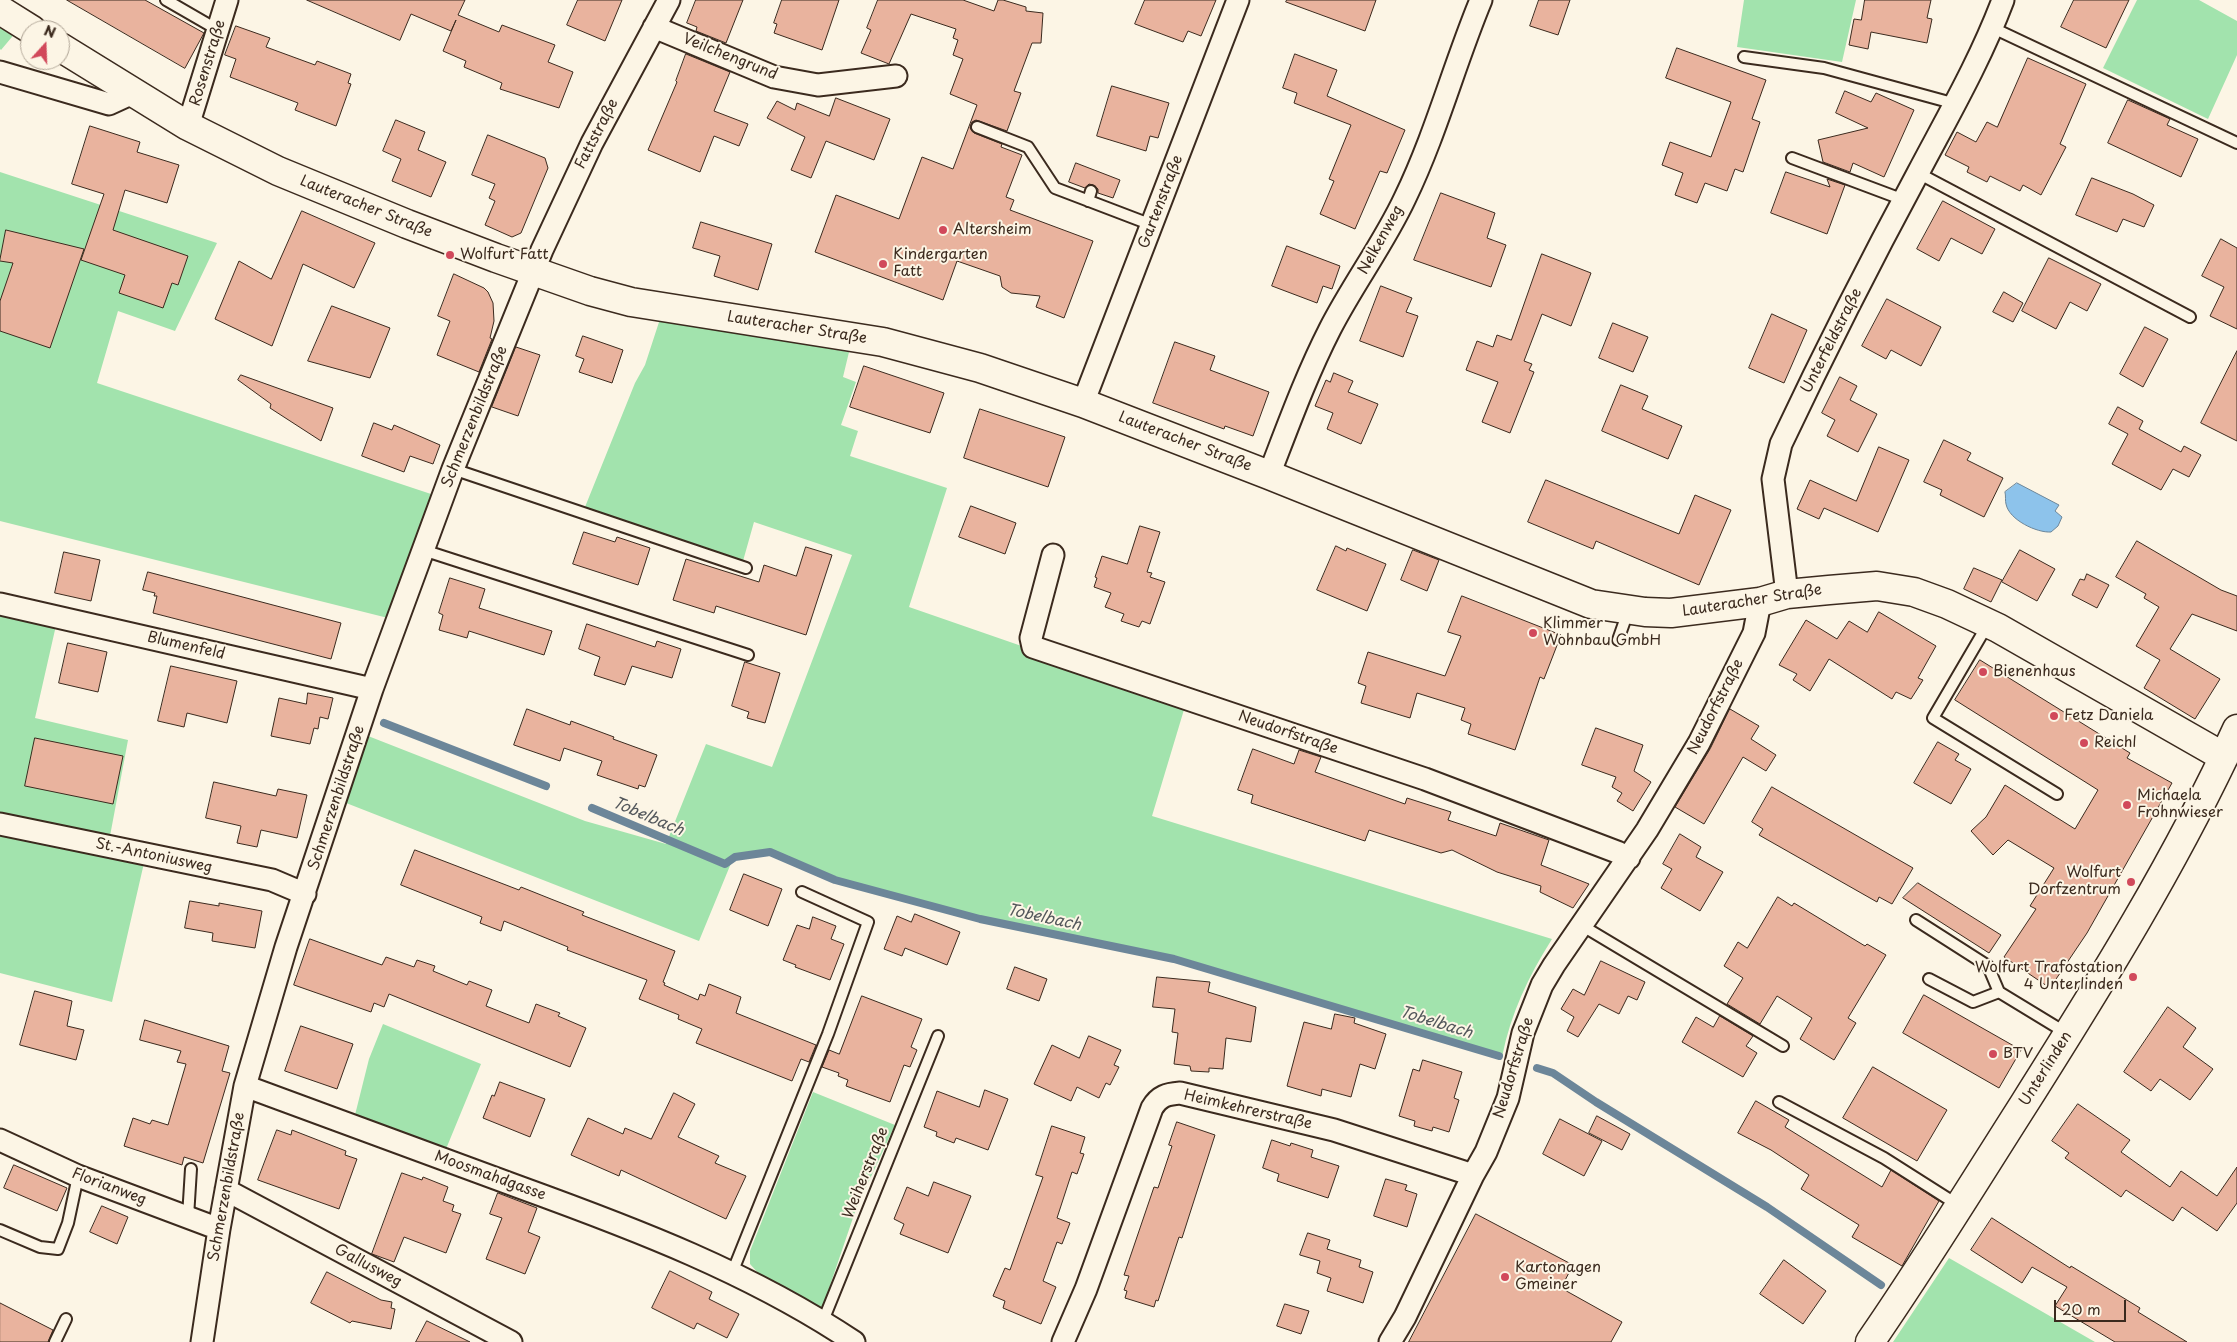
<!DOCTYPE html>
<meta charset="utf-8">
<style>
body{margin:0}
#map{position:relative;width:2237px;height:1342px;overflow:hidden;background:#fcf5e5;font-family:"Playpen Sans",sans-serif}
canvas{display:block}
.north{position:absolute;left:20px;top:20px;width:50px;height:50px;box-sizing:border-box;background:#fcf5e5;border:1px solid #afa495;border-radius:50%;rotate:20deg;font-size:14px;font-weight:700;line-height:20px;text-align:center;color:#3b2a1e}
.north::after{content:'';display:block;margin:auto;width:18px;height:22px;background:#d1495b;clip-path:polygon(50% 0,100% 100%,50% 72%,0 100%)}
.scale{position:absolute;left:2054px;top:1300px;width:72px;height:22px;box-sizing:border-box;border:2px solid #3b2a1e;border-top:0;padding-left:6px;font-size:15px;line-height:18px;white-space:nowrap;color:#3b2a1e;-webkit-text-stroke:4px #fcf5e5;paint-order:stroke}
</style>
<div id="map">
<canvas width="2237" height="1342"></canvas>
<div class="north">N</div>
<div class="scale">20 m</div>
</div>
<script>
const g = document.querySelector('canvas').getContext('2d');
g.lineJoin = 'round';
function fill(path, color) { g.fillStyle = color; g.fill(path, 'evenodd'); }
function trace(path, color, width, dash) { g.strokeStyle = color; g.lineWidth = width; g.lineCap = dash ? 'butt' : 'round'; g.setLineDash(dash || []); g.stroke(path); }
function drawText(font, color, halo, rows, align = 'center') {
  g.font = font + ' "Playpen Sans",sans-serif'; g.lineWidth = 4; g.setLineDash([]); g.textBaseline = 'middle'; g.strokeStyle = halo; g.fillStyle = color; for (const [text, x, y, turn = 0] of rows) {
    g.save(); g.translate(x, y); g.rotate((+turn || 0) * Math.PI / 180); g.textAlign = isNaN(turn) ? turn : align; if (halo) g.strokeText(text, 0, 0); g.fillText(text, 0, 0); g.restore();
  }
}
fill(new Path2D(`
 M1744,0H1856L1842,62L1737,47Z
 M2137,0H2199L2237,21V55L2208,119L2103,68Z
 M0,13L22,25L1,50L0,49Z
 M0,172L217,243L175,331L118,311L97,383L440,497L396,620L0,521Z
 M660,319L849,352L843,377L856,382L841,425L858,431L850,456L947,488L909,607L1186,703L1152,816L1552,939C1528,977 1511,1013 1502,1057L1174,958L979,917L835,878L770,851L734,856L699,941L341,801L363,734L585,821L666,844L706,744L772,767L852,555L754,522L743,561L585,507L635,383L645,365Z
 M0,608L57,621L35,718L128,740L110,836L0,816Z
 M0,835L144,863L112,1002L0,973Z
 M383,1024L481,1064L446,1149L355,1115L369,1059Z
 M813,1092L895,1125L856,1209L822,1309L759,1274L750,1264V1251Z
 M1949,1258L2095,1342H1893Z`), '#a2e3ad');
const water = new Path2D(`
 M2017,483L2059,505L2055,511L2062,517L2058,526L2051,532C2037,533 2009,520 2006,504C2005,501 2006,496 2005,492Z`);
fill(water, '#8dc3eb');
trace(water, '#6c8699', 1);
trace(new Path2D(`
 M384,723L546,786
 M592,808L725,864L735,857L770,852L835,880L980,919L1174,959L1499,1056
 M1537,1068L1553,1073L1596,1102L1767,1207L1881,1285`), '#6c8699', 8);
const building = new Path2D(`
 M67,0H145L204,33L185,68Z
 M307,0H465L458,15L499,32L502,25L555,45L548,62L573,72L559,108L500,89L502,83L464,67L466,61L443,51L456,20L451,31L411,14L400,40Z
 M578,0H622L605,41L567,25Z
 M696,0H743L726,43L696,31L697,27L687,23Z
 M782,0H839L822,50L774,33L777,24L774,23Z
 M878,0H963L994,11L998,0H1003L1026,7V11L1043,13L1041,43H1032L1014,91L1021,93L1007,131L976,120L972,122L970,128L974,133L1002,144L1001,147L1022,155L1006,197L1014,200L1010,210L1093,241L1064,318L1036,307L1040,296L1011,293L1002,287L1000,276L957,261L943,300L815,252L836,195L899,219L922,157L953,169L977,105L950,94L963,59L953,55L958,40L953,38L956,29L911,14L889,64L861,53L871,30L867,28Z
 M1145,0H1216L1201,36L1188,31L1183,42L1135,24Z
 M1287,0H1376L1365,31L1286,2Z
 M1539,0H1570L1558,35L1530,26Z
 M1865,0H1931L1927,18L1932,19L1927,43L1871,32L1868,49L1849,45L1854,19L1861,20Z
 M2074,0H2129L2106,48L2061,27Z
 M236,26L270,38L266,47L315,65L317,61L351,74L348,83L351,84L336,126L295,110L298,103L230,77L236,59L225,55Z
 M1677,48L1766,80L1752,119L1760,122L1743,172L1735,169L1727,191L1705,183L1697,203L1675,195L1683,173L1662,165L1670,142L1711,157L1731,102L1666,78Z
 M686,54L730,72L714,111L748,124L739,146L714,136L700,172L648,150L677,82L676,81Z
 M1295,54L1337,70L1327,96L1405,130L1387,173L1380,171L1355,229L1320,214L1334,181L1329,179L1351,125L1294,103L1297,93L1283,88Z
 M2028,58L2086,84L2060,144L2066,147L2041,195L2023,185L2020,191L1990,176L1987,182L1967,172L1969,167L1945,155L1957,132L1976,142L1987,122L1997,127Z
 M1112,86L1169,103L1158,138L1150,136L1146,151L1097,136Z
 M1845,91L1871,102L1876,93L1914,110L1884,177L1853,163L1850,172L1823,162L1818,140L1868,128L1836,113Z
 M836,98L890,119L874,160L826,141L811,178L791,170L805,137L767,118L777,101L795,110L797,103L829,116Z
 M2128,100L2170,119L2167,125L2198,139L2181,177L2108,143Z
 M396,120L425,132L418,150L446,162L431,197L392,181L401,159L383,151Z
 M90,126L140,142L137,152L179,165L167,203L125,190L113,230L188,256L178,285L172,283L163,308L119,293L125,275L81,260L104,194L72,184Z
 M488,135L545,158L548,168L521,233L512,237L485,225L495,201L489,198L495,184L472,175Z
 M1076,163L1120,180L1113,198L1098,193V189L1093,185L1089,184L1085,188L1069,182Z
 M1786,172L1830,187L1827,179L1845,185L1827,234L1771,213Z
 M2092,178L2133,194L2154,205L2144,227L2123,219L2117,232L2076,215Z
 M1441,193L1495,213L1487,238L1506,245L1491,287L1414,260Z
 M1943,201L1995,229L1982,254L1951,238L1939,261L1917,249Z
 M302,211L375,243L354,288L303,264L272,346L215,319L239,261L271,279Z
 M701,222L772,244L758,290L714,276L720,256L693,248Z
 M6,230L84,249L50,348L0,331V301L13,263L0,261Z
 M2221,239L2237,248V329L2210,316L2224,287L2202,276Z
 M1287,246L1340,266L1332,289L1323,286L1317,303L1272,286Z
 M1542,254L1591,273L1571,326L1542,314L1524,361L1532,364L1529,370L1534,372L1510,433L1482,422L1498,382L1466,370L1477,341L1493,347L1497,335L1511,340Z
 M2049,258L2101,284L2087,311L2070,302L2056,329L2022,311Z
 M454,274L484,288L488,292L493,303L494,321L490,338L492,339L479,372L437,355L450,321L438,316Z
 M1381,286L1412,298L1406,312L1418,316L1403,357L1360,341Z
 M2004,292L2023,303L2013,322L1993,312Z
 M1887,299L1941,327L1921,366L1891,350L1886,359L1862,346Z
 M332,306L390,328L370,378L308,361Z
 M1772,314L1807,330L1784,383L1749,368Z
 M1613,323L1648,337L1633,372L1599,358Z
 M2145,327L2168,339L2143,387L2120,374Z
 M583,336L623,350L612,383L579,372L584,359L576,356Z
 M1175,342L1215,356L1210,370L1269,392L1253,436L1225,426L1224,429L1153,403Z
 M516,347L540,355L518,416L492,407Z
 M2237,351V441L2201,423Z
 M864,366L944,393L930,433L850,407Z
 M1334,373L1353,381L1348,392L1378,404L1361,444L1327,429L1333,413L1315,406L1326,380L1330,382Z
 M241,375L333,408L321,441L270,408L271,404L238,380Z
 M1840,377L1857,386L1850,400L1877,414L1858,452L1827,436L1835,420L1822,413Z
 M1621,385L1648,396L1642,409L1682,426L1668,459L1602,431Z
 M2118,407L2143,421L2139,429L2181,452L2184,446L2201,455L2189,477L2173,469L2161,490L2112,464L2128,434L2109,424Z
 M980,409L1065,437L1048,487L964,458Z
 M374,423L392,430L394,425L440,445L433,464L410,456L404,472L362,456Z
 M1944,440L1971,453L1967,460L2003,478L1984,517L1940,495L1942,490L1924,482Z
 M1879,447L1909,460L1878,532L1824,508L1819,519L1797,509L1810,480L1856,501Z
 M1546,480L1679,534L1695,495L1731,510L1699,585L1596,541L1593,549L1528,522Z
 M971,506L1016,523L1005,554L959,537Z
 M1140,526L1160,532L1147,572L1152,573L1150,577L1165,582L1150,624L1142,621L1139,627L1121,621L1124,614L1105,607L1111,593L1094,587L1097,578L1095,577L1102,556L1127,564Z
 M584,532L615,542L617,537L650,548L638,585L573,564Z
 M2137,541L2221,590L2237,596V631L2192,614L2170,649L2220,679L2195,719L2144,688L2160,660L2136,646L2159,607L2144,598L2146,594L2116,577Z
 M1336,546L1346,551L1347,548L1386,564L1367,611L1317,590Z
 M806,547L832,555L806,635L716,606L714,613L673,600L686,559L759,582L764,565L796,576Z
 M1413,550L1439,560L1427,591L1401,580Z
 M2020,550L2055,569L2037,601L2002,582Z
 M64,552L100,560L91,601L55,593Z
 M1974,568L2002,580L1991,602L1964,589Z
 M148,572L341,623L331,659L153,613L157,596H154L155,593L143,590Z
 M2087,574L2109,585L2097,608L2072,595L2080,579L2084,580Z
 M450,578L485,589L479,608L552,631L544,655L469,631L467,638L439,630L443,615L439,613Z
 M1462,596L1561,635L1544,679L1540,677L1515,750L1468,734L1471,724L1461,720L1465,708L1417,693L1410,718L1361,703L1366,686L1358,683L1368,652L1445,676L1461,636L1448,632Z
 M1879,612L1936,646L1918,678L1923,680L1911,699L1896,692L1892,699L1829,659L1810,691L1793,680L1797,674L1779,665L1806,620L1837,639L1849,621L1867,632Z
 M587,624L655,647L657,641L681,649L672,678L632,666L625,685L594,675L600,657L579,649Z
 M68,643L107,652L98,692L59,683Z
 M1980,660L2130,753L2127,758L2172,783L2087,933L2050,988L2004,957L2036,909L2030,906L2054,868L2008,840L1993,855L1971,831L1986,817L2005,785L2075,829L2098,790L1955,700Z
 M745,662L780,673L765,723L747,718L749,712L732,706Z
 M171,666L237,681L227,723L187,713L184,727L158,721Z
 M308,693L333,698L328,719L320,717L318,729L314,728L310,744L271,736L279,698L306,704Z
 M527,709L570,725L571,721L614,737L613,739L657,755L645,787L639,785L638,789L597,775L602,761L564,748L560,761L514,745Z
 M1730,709L1759,726L1751,739L1776,755L1766,771L1743,757L1704,824L1675,807L1710,749Z
 M1596,728L1643,745L1634,771L1651,782L1633,811L1617,801L1622,793L1612,787L1616,777L1582,765Z
 M35,738L123,756L113,804L25,786Z
 M1938,742L1959,754L1955,760L1971,769L1951,804L1914,783Z
 M1253,749L1294,764L1299,750L1321,757L1315,772L1405,804L1407,798L1451,812L1448,820L1496,836L1500,823L1549,840L1541,865L1589,884L1573,908L1540,892L1541,886L1497,872L1452,850L1441,853L1369,830L1365,841L1251,803L1253,795L1238,790Z
 M214,782L276,796L278,789L307,795L297,838L261,830L257,847L237,843L241,826L206,818Z
 M1772,787L1913,868L1892,904L1879,897L1877,902L1759,835L1763,829L1752,822Z
 M1680,834L1701,847L1696,857L1723,872L1700,911L1661,888L1672,869L1663,864Z
 M415,850L519,890L521,887L551,899L584,912L582,915L675,951L663,982L665,983L664,985L698,1000L700,994L705,996L709,984L741,997L736,1013L816,1045L809,1062L801,1059L792,1081L696,1043L702,1029L678,1019L679,1015L639,999L647,980L567,950L568,947L504,921L501,931L480,923L482,917L401,885Z
 M744,874L782,889L768,926L730,910Z
 M1918,883L2001,935L1989,953L1903,898Z
 M1778,897L1792,906L1794,903L1865,946L1867,944L1886,955L1848,1018L1856,1023L1834,1060L1800,1039L1812,1018L1777,996L1760,1024L1727,1004L1743,978L1724,966L1738,942L1747,948Z
 M190,901L219,906V903L262,911L255,948L212,941L213,933L185,928Z
 M915,914L960,932L947,965L905,948L902,956L884,949L897,916L911,922Z
 M813,917L836,926L831,939L844,944L830,980L795,967L796,965L783,960L797,925L809,929Z
 M310,939L382,965L386,957L414,967L417,960L435,966L433,971L467,985L469,981L492,990L486,1006L529,1023L536,1004L560,1013L558,1016L586,1028L570,1067L389,994L384,1007L374,1003L371,1012L294,985Z
 M1601,961L1645,982L1637,1000L1628,996L1619,1014L1599,1004L1578,1037L1567,1031L1574,1017L1561,1009L1573,989L1584,995Z
 M1015,967L1047,979L1039,1001L1007,989Z
 M1157,977L1210,982L1208,992L1256,1007L1251,1042L1226,1038L1223,1069L1209,1068V1072L1191,1071L1190,1066L1174,1064L1178,1033L1172,1032L1175,1009L1153,1007Z
 M35,991L72,1001L67,1026L84,1030L76,1060L20,1045Z
 M1924,995L2021,1050L1999,1088L1903,1033Z
 M862,996L922,1019L911,1047L917,1050L910,1067L904,1065L890,1102L846,1086L848,1080L838,1076L839,1073L822,1067L829,1050L839,1054Z
 M2168,1007L2196,1028L2183,1047L2213,1069L2190,1100L2160,1079L2151,1091L2124,1072Z
 M1335,1014L1355,1018L1354,1023L1386,1034L1375,1069L1360,1064L1351,1097L1322,1089L1321,1096L1287,1086L1304,1022L1331,1029Z
 M1720,1016L1753,1036L1746,1046L1757,1053L1743,1077L1682,1042L1696,1017L1713,1027Z
 M145,1020L229,1046L222,1071L230,1073L203,1163L184,1157L182,1165L124,1146L133,1118L150,1124L152,1120L168,1125L186,1064L177,1062L181,1051L140,1040Z
 M301,1026L353,1044L337,1089L285,1071Z
 M1089,1036L1121,1050L1114,1065L1119,1067L1110,1085L1106,1083L1099,1098L1077,1087L1071,1101L1034,1084L1052,1045L1079,1058Z
 M1423,1060L1462,1072L1454,1098L1459,1100L1449,1132L1433,1127L1432,1131L1414,1126L1415,1121L1399,1116L1413,1069L1419,1071Z
 M1873,1067L1947,1110L1917,1161L1843,1118Z
 M500,1082L545,1099L530,1137L483,1118L492,1095L494,1096Z
 M985,1090L1008,1099L988,1150L956,1138L954,1143L936,1136L937,1132L924,1127L937,1091L979,1107Z
 M674,1093L695,1104L678,1137L719,1156L715,1163L746,1176L726,1219L621,1170L619,1176L571,1155L588,1118L623,1134L625,1128L651,1139Z
 M1756,1101L1789,1120L1785,1127L1882,1187L1891,1170L1939,1201L1902,1266L1852,1237L1859,1225L1801,1189L1809,1175L1771,1150L1738,1133Z
 M2078,1104L2130,1140L2121,1152L2170,1187L2181,1171L2217,1196L2237,1167V1203L2217,1231L2182,1207L2173,1221L2126,1190L2121,1197L2065,1158L2069,1153L2052,1141Z
 M1597,1116L1630,1134L1622,1150L1589,1133Z
 M1560,1119L1602,1141L1584,1176L1543,1154Z
 M1177,1122L1215,1135L1182,1238L1179,1237L1158,1301L1156,1300L1154,1307L1125,1298L1127,1291L1124,1290L1129,1276L1124,1275L1154,1187L1158,1188L1172,1146L1169,1145Z
 M1052,1126L1085,1137L1080,1153L1084,1154L1077,1174L1072,1172L1057,1218L1070,1223L1062,1244L1057,1242L1043,1281L1056,1287L1041,1324L1003,1308L1005,1301L993,1296L1005,1268L1010,1270L1043,1177L1036,1175Z
 M277,1130L291,1135L292,1130L346,1151L345,1155L357,1159L339,1209L258,1180Z
 M1272,1140L1290,1146L1291,1143L1313,1150L1311,1157L1339,1166L1328,1198L1277,1181L1279,1174L1263,1168Z
 M14,1165L67,1188L57,1211L4,1188Z
 M402,1173L422,1180L423,1177L448,1187L443,1201L454,1205L452,1211L461,1214L446,1253L404,1237L394,1262L372,1254Z
 M1386,1179L1407,1185L1405,1190L1417,1194L1407,1227L1374,1216Z
 M934,1182L971,1196L948,1253L900,1234L904,1224L894,1219L907,1187L928,1196Z
 M498,1193L537,1208L528,1232L540,1237L525,1274L486,1259L502,1218L490,1214Z
 M102,1206L128,1217L117,1244L90,1232Z
 M1476,1214L1573,1265L1561,1288L1622,1322L1611,1342H1409Z
 M1992,1218L2070,1268L2071,1266L2140,1308L2138,1312L2187,1342H2115L2055,1306L2067,1287L2032,1267L2022,1283L1971,1250Z
 M1308,1233L1330,1240L1327,1249L1361,1260L1359,1267L1373,1272L1363,1303L1327,1291L1331,1278L1317,1273L1320,1261L1300,1255Z
 M1784,1260L1826,1291L1803,1324L1760,1294Z
 M670,1271L712,1292L709,1299L739,1314L727,1338L697,1323L694,1329L652,1308Z
 M327,1272L381,1300L392,1302L391,1308L395,1309L391,1329L352,1321L350,1323L311,1303Z
 M0,1303L53,1330L48,1342H0Z
 M1285,1304L1309,1311L1301,1334L1277,1326Z
 M427,1321L470,1342H416Z`);
fill(building, '#e9b39e');
trace(building, '#3b2a1e', 1);
const lane = new Path2D(`
 M166,0L218,30
 M1993,28L2237,143
 M1744,57L1824,68L1956,104
 M977,127L1028,147L1055,188L1152,225
 M1792,158L1904,200
 M1918,173L2190,317
 M1088,201L1091,191
 M453,469L746,568
 M423,550L748,655
 M1988,624L1933,718L2057,794
 M1618,640L1624,623L1625,610
 M1916,920L1988,966L1999,992L2068,1034
 M1581,925L1783,1046
 M1929,979L1973,1002L1999,992
 M1779,1102L1884,1158L1958,1205
 M188,1217L191,1169
 M0,1230L40,1247L58,1249L68,1223L78,1176
 M732,1273L828,1034L868,922L802,892
 M823,1321L938,1036
 M55,1342L66,1319`);
const street = new Path2D(`
 M654,27L774,77L818,85L896,76
 M0,72L109,104L133,93
 M188,126L227,0
 M1083,403L1238,0
 M1269,475C1288,426 1306,376 1330,329C1353,284 1384,243 1405,198C1436,134 1454,65 1481,0
 M1053,555L1031,638L1033,647L1425,779L1617,852L1629,858
 M1787,594L1773,479L1781,444C1824,353 1870,262 1918,173C1948,116 1980,61 2003,0
 M0,604L372,689
 M0,824L272,880L305,894
 M245,1086C336,1120 428,1153 519,1187C635,1229 751,1273 854,1342
 M0,1140L78,1176L219,1229
 M226,1190L511,1342
 M202,1342L219,1229L245,1086L286,947L372,689L453,469L542,250L592,143L669,0
 M1063,1342L1086,1289L1152,1108C1159,1096 1167,1094 1180,1093L1334,1130L1473,1175
 M1390,1342L1405,1317L1473,1175L1486,1152L1508,1098L1523,1033L1542,985L1554,965L1647,830L1699,743L1754,633L1760,602`);
const secondary = new Path2D(`
 M0,10L32,30
 M60,47L188,126L278,171L407,224L496,258L590,291L631,302L883,342L980,368L1083,403L1269,475L1591,604L1645,612L1671,613L1760,602L1787,594L1829,590L1877,586L1914,592L1947,604L1998,628L2224,757
 M1870,1342C1924,1264 1973,1184 2024,1104C2101,982 2177,860 2237,729`);
trace(lane, '#3b2a1e', 14);
trace(street, '#3b2a1e', 25);
trace(secondary, '#3b2a1e', 31);
trace(lane, '#fcf5e5', 10);
trace(street, '#fcf5e5', 21);
trace(secondary, '#fcf5e5', 28);
for (const [x, y, r, color] of [
 [943,230,5,"#d1495b"],
 [450,255,5,"#d1495b"],
 [883,264,5,"#d1495b"],
 [1533,633,5,"#d1495b"],
 [1983,672,5,"#d1495b"],
 [2054,716,5,"#d1495b"],
 [2084,743,5,"#d1495b"],
 [2127,805,5,"#d1495b"],
 [2131,882,5,"#d1495b"],
 [2133,977,5,"#d1495b"],
 [1993,1054,5,"#d1495b"],
 [1505,1277,5,"#d1495b"]
]) { const dot = new Path2D(); dot.arc(x, y, r, 0, 2 * Math.PI); g.fillStyle = color; g.fill(dot); trace(dot, '#fcf5e5', 2); }
drawText('15px', '#3b2a1e', '#fcf5e5', [
 ["Veilchengrund",730,57,22],
 ["Rosenstraße",208,63,-73],
 ["Fattstraße",597,134,-63],
 ["Gartenstraße",1161,202,-69],
 ["Lauteracher Straße",366,207,22],
 ["Nelkenweg",1381,240,-61],
 ["Lauteracher Straße",797,328,9],
 ["Unterfeldstraße",1832,341,-63],
 ["Schmerzenbildstraße",475,417,-68],
 ["Lauteracher Straße",1185,442,21],
 ["Lauteracher Straße",1752,601,-9],
 ["Blumenfeld",186,646,13],
 ["Neudorfstraße",1716,707,-63],
 ["Neudorfstraße",1288,733,19],
 ["Schmerzenbildstraße",337,798,-72],
 ["St.-Antoniusweg",154,856,12],
 ["Neudorfstraße",1514,1068,-73],
 ["Unterlinden",2046,1069,-58],
 ["Heimkehrerstraße",1248,1110,13],
 ["Weiherstraße",866,1173,-68],
 ["Moosmahdgasse",490,1176,20],
 ["Florianweg",109,1187,21],
 ["Schmerzenbildstraße",227,1187,-80],
 ["Gallusweg",368,1266,28]
]);
drawText('15px', '#3b2a1e', '#fcf5e5', [
 ["Altersheim",953,230],
 ["Wolfurt Fatt",460,255],
 ["Kindergarten",893,255],
 ["Fatt",893,272],
 ["Klimmer",1543,624],
 ["Wohnbau GmbH",1543,641],
 ["Bienenhaus",1993,672],
 ["Fetz Daniela",2064,716],
 ["Reichl",2094,743],
 ["Michaela",2137,796],
 ["Frohnwieser",2137,813],
 ["Wolfurt",2121,873,"right"],
 ["Dorfzentrum",2121,890,"right"],
 ["Wolfurt Trafostation",2123,968,"right"],
 ["4 Unterlinden",2123,985,"right"],
 ["BTV",2003,1054],
 ["Kartonagen",1515,1268],
 ["Gmeiner",1515,1285]
], 'left');
drawText('italic 16px', '#54585c', '#fcf5e5', [
 ["Tobelbach",648,817,23],
 ["Tobelbach",1044,918,12],
 ["Tobelbach",1436,1023,17]
]);
</script>
